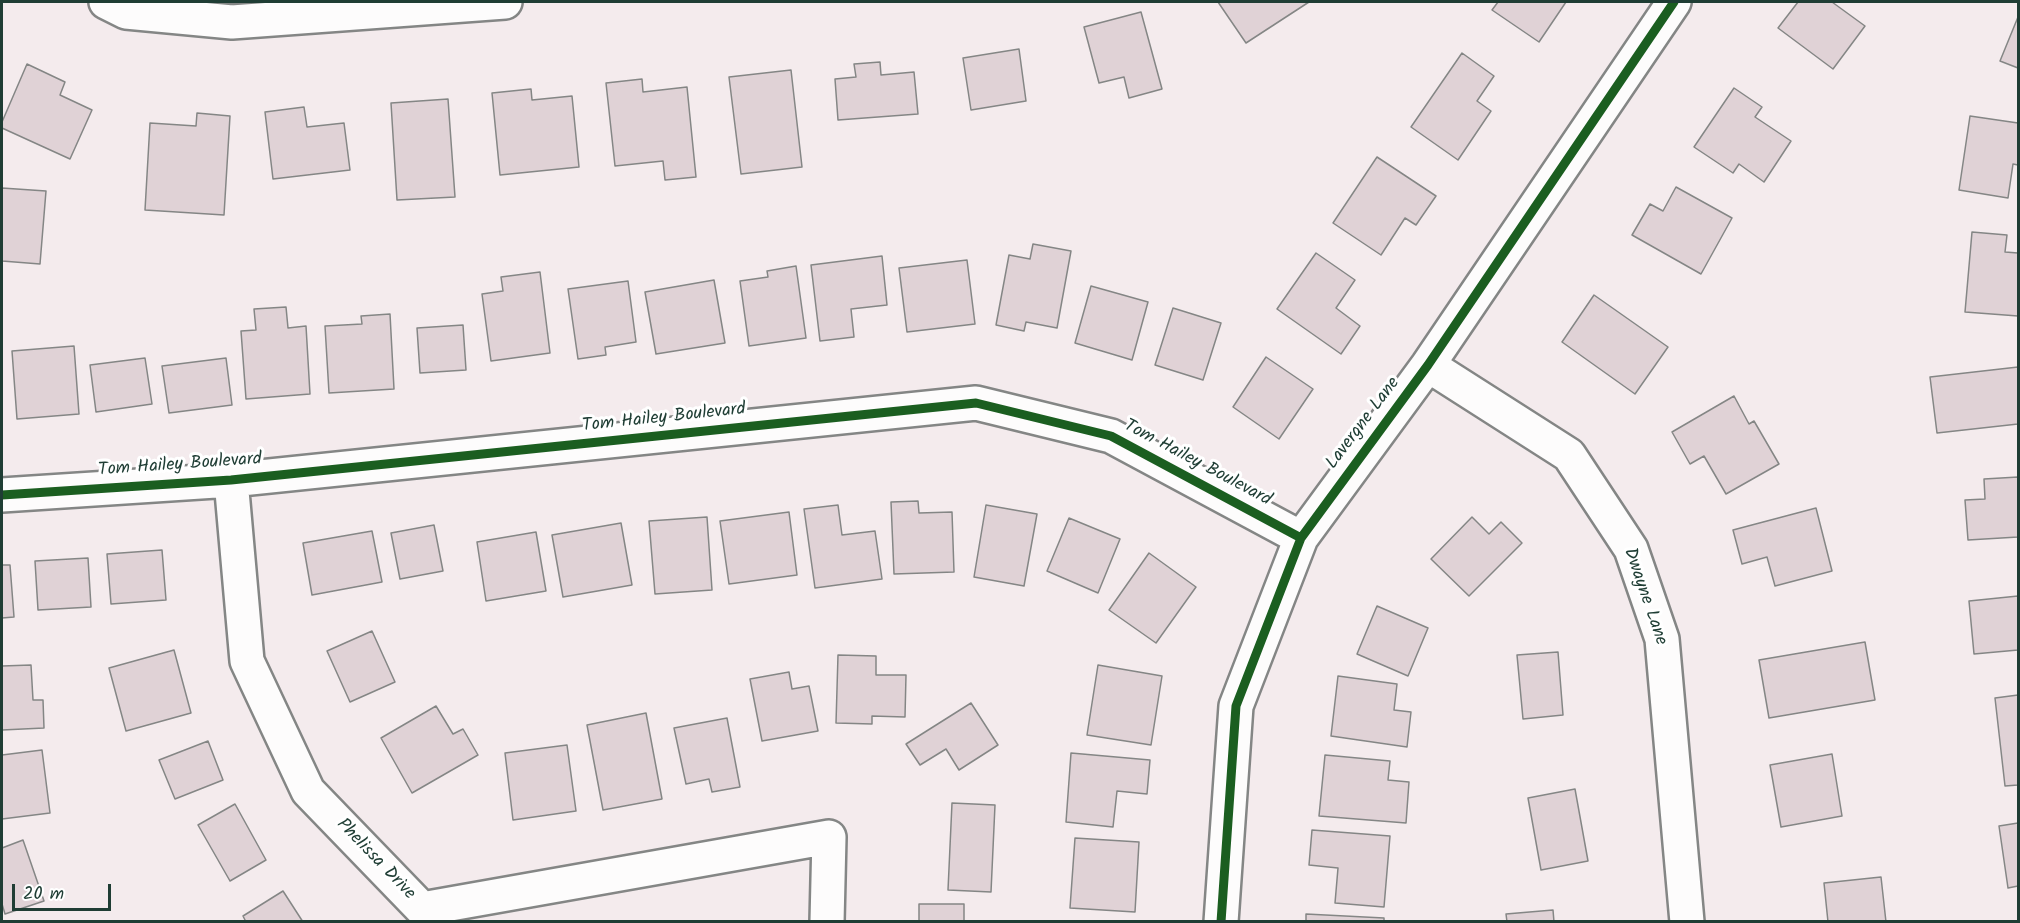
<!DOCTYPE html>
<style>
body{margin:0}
#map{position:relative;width:2020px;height:923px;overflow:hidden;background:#f4ebed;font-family:Kalam,sans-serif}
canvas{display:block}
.frame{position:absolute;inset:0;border:3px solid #1f3d34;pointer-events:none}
.scale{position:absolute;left:12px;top:884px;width:99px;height:27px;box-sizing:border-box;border:3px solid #1f3d34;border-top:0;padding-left:8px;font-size:18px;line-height:21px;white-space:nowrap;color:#1f3d34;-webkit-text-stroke:4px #fff;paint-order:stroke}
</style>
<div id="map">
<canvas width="2020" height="923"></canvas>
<div class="frame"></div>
<div class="scale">20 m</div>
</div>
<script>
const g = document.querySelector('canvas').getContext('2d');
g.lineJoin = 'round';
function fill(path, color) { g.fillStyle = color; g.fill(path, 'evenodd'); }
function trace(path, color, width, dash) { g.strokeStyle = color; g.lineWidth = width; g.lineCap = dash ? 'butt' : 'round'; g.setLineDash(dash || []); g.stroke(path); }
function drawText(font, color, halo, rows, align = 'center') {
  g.font = font + ' Kalam,sans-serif'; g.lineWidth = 6; g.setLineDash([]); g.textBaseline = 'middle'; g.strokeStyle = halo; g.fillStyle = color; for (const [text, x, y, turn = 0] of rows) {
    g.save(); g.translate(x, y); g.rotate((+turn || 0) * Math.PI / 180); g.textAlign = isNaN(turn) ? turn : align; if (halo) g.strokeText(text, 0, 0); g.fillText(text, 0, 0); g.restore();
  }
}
const building = new Path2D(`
 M1218,2H1309L1246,43Z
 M1498,2H1566L1539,42L1492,10Z
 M1798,2H1832L1865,26L1833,69L1778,28Z
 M1141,12L1162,89L1129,98L1124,77L1099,83L1084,27Z
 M2018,17V68L2000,61Z
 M1019,49L1026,101L971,110L963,58Z
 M1462,53L1494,76L1477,101L1491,111L1458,160L1411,127Z
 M880,62L881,75L914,72L918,114L838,120L835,79L856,77L854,64Z
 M27,64L65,82L60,95L92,110L70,159L2,128V122Z
 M791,70L802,167L741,174L729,77Z
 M642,79L643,92L687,87L696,177L665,180L663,161L615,166L606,83Z
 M1734,88L1762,107L1755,117L1791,141L1764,182L1739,164L1733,173L1694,147Z
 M531,89L532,100L572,96L579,167L500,175L492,93Z
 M448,99L455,197L397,200L391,103Z
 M304,107L307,127L344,123L350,170L273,179L265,112Z
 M197,113L230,116L224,215L145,210L150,123L196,126Z
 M1970,116L2018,123V165L2013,164L2008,198L1959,190Z
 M1377,157L1436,196L1416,225L1405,218L1381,255L1333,223Z
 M1676,187L1732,218L1701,274L1632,235L1650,204L1663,211Z
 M2,188L46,191L40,264L2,261Z
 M1972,232L2007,235L2005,252L2018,253V316L1965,312Z
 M1033,244L1071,251L1057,328L1026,322L1024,331L996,325L1009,255L1030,259Z
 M1316,253L1355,280L1336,308L1360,326L1341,354L1277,309Z
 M882,256L887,305L851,309L854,337L820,341L811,265Z
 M967,260L975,324L907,332L899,268Z
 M796,266L806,338L749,346L740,281L768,277L767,271Z
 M540,272L550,353L491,361L482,294L503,291L501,277Z
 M714,280L725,343L656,354L645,292Z
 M628,281L636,342L605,347L606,355L578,359L568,289Z
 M1091,286L1148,302L1132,360L1075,343Z
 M1594,295L1668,347L1635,394L1562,342Z
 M286,307L288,328L306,326L310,394L246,399L241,331L256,330L254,309Z
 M1173,308L1221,323L1203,380L1155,365Z
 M390,314L394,389L329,393L325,326L362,324L361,316Z
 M463,325L466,370L420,373L417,328Z
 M74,346L79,414L17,419L12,351Z
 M1266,357L1313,389L1279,439L1233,407Z
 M145,358L152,404L96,412L90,365Z
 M226,358L232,405L169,413L162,366Z
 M2018,367V424L1937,433L1930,377Z
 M1734,396L1749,424L1754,421L1779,464L1726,494L1704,456L1690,464L1672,432Z
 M2018,477V537L1968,540L1965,500L1985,499L1984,479Z
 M918,501L919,513L952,512L954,572L894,574L891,502Z
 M838,505L842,535L875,531L882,579L815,588L804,509Z
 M986,505L1037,514L1024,586L974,577Z
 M1816,508L1832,571L1775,586L1767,557L1742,564L1733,530Z
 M789,512L797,575L729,584L720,521Z
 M707,517L712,590L655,594L649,521Z
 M1472,517L1489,534L1501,522L1522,543L1469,596L1431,559Z
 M1069,518L1120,539L1098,593L1047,571Z
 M621,523L632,585L563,597L552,535Z
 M434,525L443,571L400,579L391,533Z
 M372,531L382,582L312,595L303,543Z
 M536,532L546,591L486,601L477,542Z
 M162,550L166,600L111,604L107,554Z
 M1149,553L1196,587L1156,643L1109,610Z
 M88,558L91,607L38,610L35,561Z
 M2,565H10L14,617L2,618Z
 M2018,596V650L1974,654L1969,601Z
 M1377,606L1428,628L1408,676L1357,654Z
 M372,631L395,682L350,702L327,651Z
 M1865,642L1875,700L1769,718L1759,660Z
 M174,650L191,713L126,731L109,668Z
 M1558,652L1563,715L1523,719L1517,655Z
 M838,655L876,656V675H906L905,717L872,716V724L836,723Z
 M31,665L33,700H43L44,728L2,730V666Z
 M1098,665L1162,676L1151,745L1087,735Z
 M789,672L792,689L809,686L818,731L762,741L750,679Z
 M1338,676L1397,684L1394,710L1411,712L1407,747L1331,736Z
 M2018,695V785L2005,786L1995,698Z
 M971,703L998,745L959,770L946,749L920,765L906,744Z
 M436,706L453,734L463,729L478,755L412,793L381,738Z
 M646,713L662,799L603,810L587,725Z
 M727,718L740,787L712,792L709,779L686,784L674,728Z
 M208,741L223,780L175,799L159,760Z
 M567,745L576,811L513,820L505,753Z
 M42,750L50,813L2,819V755Z
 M1071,753L1150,760L1147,794L1117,791L1113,827L1066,822Z
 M1832,754L1842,816L1781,827L1770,765Z
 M1325,755L1390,761L1388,780L1409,782L1406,823L1319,816Z
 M1575,789L1588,861L1541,870L1528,798Z
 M952,803L995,805L991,892L948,890Z
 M235,804L266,860L230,881L198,825Z
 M2018,823V886L2008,888L1999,826Z
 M1312,830L1390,836L1384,907L1335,903L1338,868L1309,865Z
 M1075,838L1139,842L1135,912L1070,908Z
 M23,840L44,901L5,914L2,904V848Z
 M1881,877L1886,922H1828L1824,883Z
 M283,891L303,922H246L243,916Z
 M919,904H964V922H919Z
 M1553,910L1554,922H1507L1506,914Z
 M1306,914L1384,918V922H1306Z`);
fill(building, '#e0d2d6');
trace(building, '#848685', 1.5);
const minor = new Path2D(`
 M106,2L126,12L232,22L505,2
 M1428,365L1569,455L1631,549L1662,639L1687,922
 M231,480L247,661L308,791L422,909L829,837L827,922
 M2,495L231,480L976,403L1111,436L1301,538
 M1221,922L1236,706L1301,538L1428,365L1674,2`);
trace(minor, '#848685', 38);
trace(minor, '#fdfcfc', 33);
trace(new Path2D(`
 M2,495L231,480L976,403L1111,436L1301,538
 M1221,922L1236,706L1301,538L1428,365L1674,2`), '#1b5e20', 9);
drawText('18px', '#1f3d34', '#fff', [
 ["Tom Hailey Boulevard",664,419,-6],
 ["Lavergne Lane",1364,424,-53],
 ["Tom Hailey Boulevard",1197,464,28],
 ["Tom Hailey Boulevard",180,466,-4],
 ["Dwayne Lane",1644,597,71],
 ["Phelissa Drive",375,860,46]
]);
</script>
